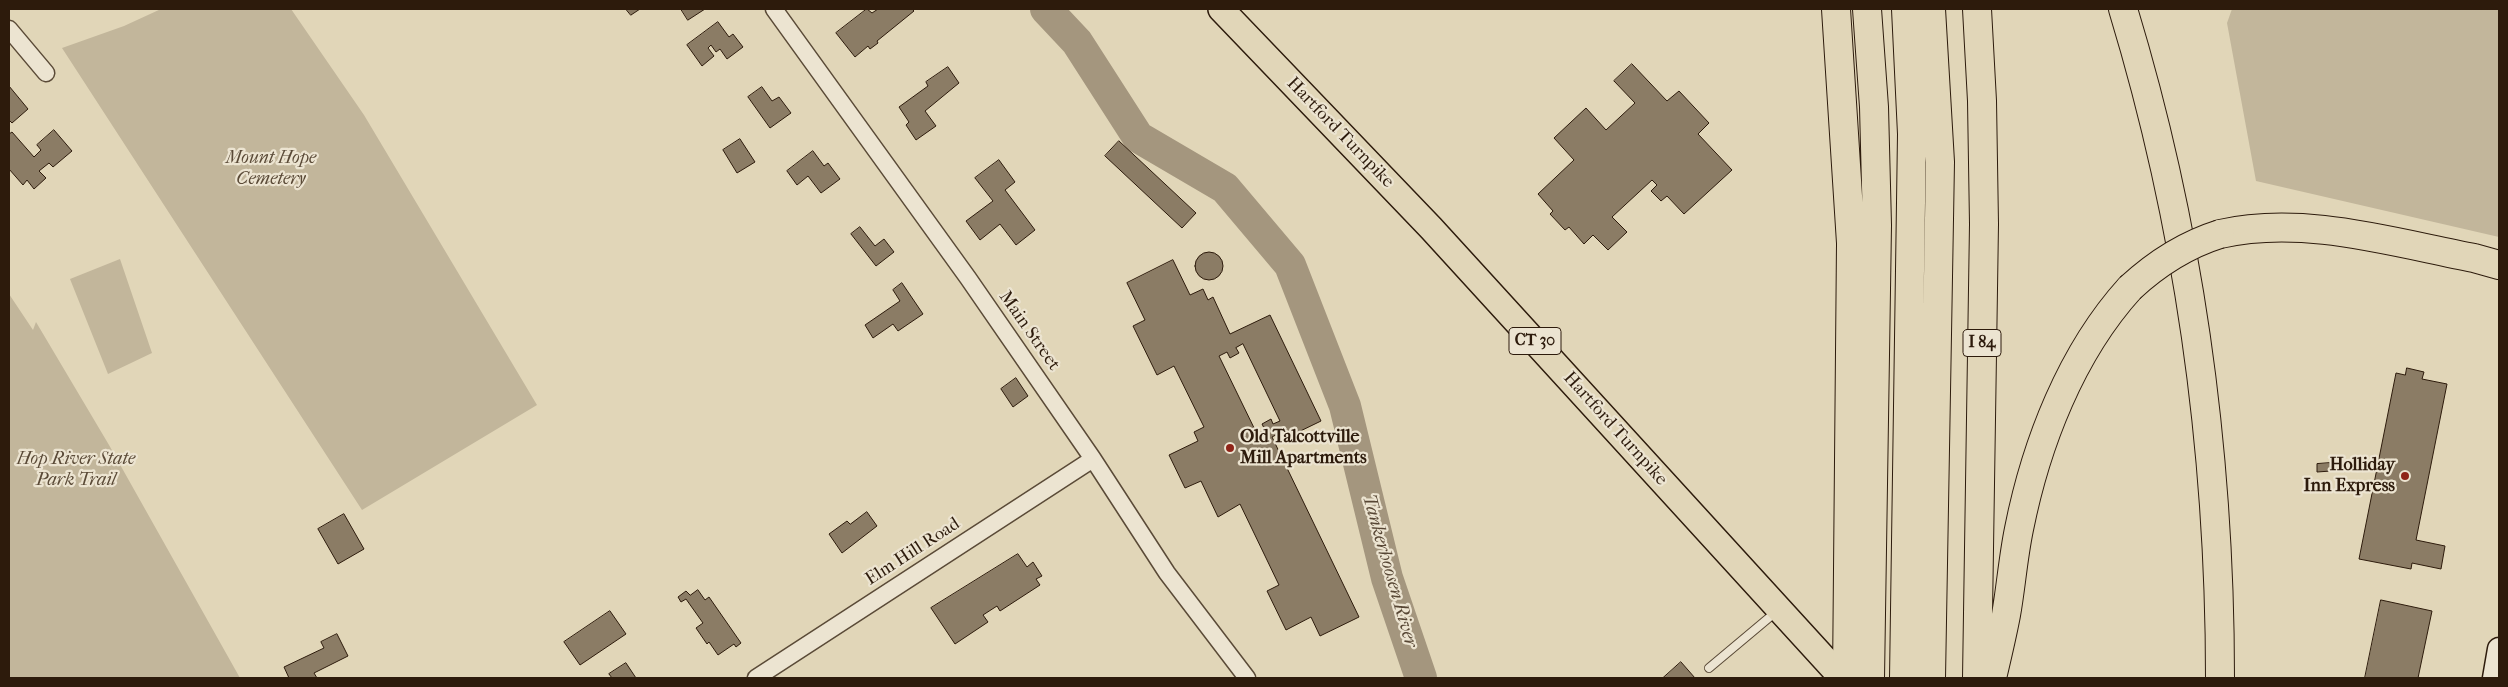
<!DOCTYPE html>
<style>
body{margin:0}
#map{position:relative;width:2508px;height:687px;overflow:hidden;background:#e1d6b8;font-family:"IM FELL French Canon",serif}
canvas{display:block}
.frame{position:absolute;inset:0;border:10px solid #2d1b0c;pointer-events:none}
</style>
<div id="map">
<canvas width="2508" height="687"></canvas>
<div class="frame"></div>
</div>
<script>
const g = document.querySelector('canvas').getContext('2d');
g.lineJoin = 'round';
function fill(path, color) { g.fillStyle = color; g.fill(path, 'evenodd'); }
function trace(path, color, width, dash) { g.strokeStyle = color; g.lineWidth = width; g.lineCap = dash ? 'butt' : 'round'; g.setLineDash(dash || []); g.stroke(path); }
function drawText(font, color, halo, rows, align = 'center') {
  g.font = font + ' "IM FELL French Canon",serif'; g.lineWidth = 4.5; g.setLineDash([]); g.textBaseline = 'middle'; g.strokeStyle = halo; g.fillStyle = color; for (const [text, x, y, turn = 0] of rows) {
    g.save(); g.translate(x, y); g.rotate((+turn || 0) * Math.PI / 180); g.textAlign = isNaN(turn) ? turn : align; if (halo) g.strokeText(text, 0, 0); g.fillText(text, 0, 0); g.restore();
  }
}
fill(new Path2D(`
 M161,9H291L364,115L537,405L362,510L62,48L124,26Z
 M2232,9H2499V237L2256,181L2227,23Z
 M120,259L152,353L108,374L70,279Z
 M9,294L33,330L36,322L109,445L240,678H9Z`), '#c2b69b');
trace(new Path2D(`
 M1046,9L1077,42L1138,137L1225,188L1290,265L1345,406L1387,578L1421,678`), '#a4967e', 32);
const building = new Path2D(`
 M626,9H640L631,15Z
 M681,9H705L688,20Z
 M867,9L872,13L878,9H912L914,11L877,41L878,43L870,49L868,46L855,57L836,33Z
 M718,22L729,37L733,34L743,47L727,59L720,49L716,52L711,45L708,48L714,56L702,66L687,45Z
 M1632,64L1667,101L1679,91L1709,123L1698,134L1732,170L1684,214L1667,196L1661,201L1651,191L1657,185L1652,180L1612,217L1627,232L1608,250L1593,235L1584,244L1569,227L1565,230L1550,214L1553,211L1538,194L1574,160L1554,138L1586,108L1606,130L1635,103L1614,81Z
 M948,67L959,83L925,111L936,126L916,140L906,125L909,122L899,107L928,86L926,82Z
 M9,86L28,109L12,123L9,120Z
 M762,87L772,101L779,97L791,113L770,128L748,97Z
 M54,130L72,151L53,167L49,163L39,171L46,178L34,189L27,180L23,185L9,169V134L12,132L34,157L41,150L37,145Z
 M740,139L755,162L737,173L723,150Z
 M1119,141L1196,213L1182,228L1105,156Z
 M813,151L824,166L828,163L840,179L821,193L808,176L797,185L787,171Z
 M999,160L1015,182L1005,190L1035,230L1016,245L1000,224L980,240L966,221L993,201L975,178Z
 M860,227L875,246L884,239L894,252L876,266L851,234Z
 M1195 266a14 14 0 1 1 28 0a14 14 0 1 1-28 0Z
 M1173,260L1190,295L1203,289L1208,300L1213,297L1230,334L1270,315L1321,421L1288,437L1285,430L1272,437L1359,617L1320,636L1311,617L1286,630L1267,591L1279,585L1240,504L1218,517L1201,481L1185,488L1169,455L1198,441L1194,432L1204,427L1174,366L1157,375L1133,326L1145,320L1127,283ZM1243,344L1280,421L1273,424L1271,419L1262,424L1265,430L1257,434L1219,356L1227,352L1230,358L1239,353L1236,348Z
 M902,283L923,314L898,331L893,324L873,338L865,325L900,301L893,290Z
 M2407,368L2424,372L2422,379L2447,384L2416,540L2445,546L2441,569L2412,563L2411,569L2359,559L2396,373L2405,375Z
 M1016,378L1028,396L1013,407L1001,389Z
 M2330,463L2331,471L2317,472V464Z
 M867,512L877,526L842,553L829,534L847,521L850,524Z
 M344,514L364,549L338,564L318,529Z
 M1018,554L1027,567L1033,562L1042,576L1036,579L1040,585L1000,611L997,606L983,615L988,622L955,644L931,608Z
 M698,590L705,600L709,597L741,643L736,647L734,644L718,655L709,642L707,644L696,628L703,623L686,599L681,602L678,597L686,591L690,595Z
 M2381,600L2432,611L2418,678H2365Z
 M610,611L626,634L580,665L564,642Z
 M337,634L348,656L314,673L317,678H289L284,667L324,648L321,642Z
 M1681,662L1695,678H1663Z
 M626,663L636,678H612L609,674Z`);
fill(building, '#8b7c65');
trace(building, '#2d1b0c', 1);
const lane = new Path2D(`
 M1709,668L1777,611`);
const street = new Path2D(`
 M774,9L968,278L1093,459L1167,573L1247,678
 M9,29L46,73
 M756,678L1093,459`);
const secondary = new Path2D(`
 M2494,678L2499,649`);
const primary = new Path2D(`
 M1221,9L1431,228L1842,678`);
const highway = new Path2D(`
 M1836,9L1851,243L1847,678
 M1867,9L1874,107L1877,225L1870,678
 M1931,9L1940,162L1931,678
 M1977,9L1982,101L1984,224L1977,678
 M2123,9C2189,226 2220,452 2220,678
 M2220,234C2303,215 2391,242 2474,258L2499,265
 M1904,678L1912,134L1906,9
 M1992,678C1997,657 2002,636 2006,615C2011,587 2013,558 2019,529C2036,444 2071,353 2130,288`);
trace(lane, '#5a4a37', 10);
trace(street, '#5a4a37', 19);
trace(secondary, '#2d1b0c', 25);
trace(primary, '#2d1b0c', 28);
trace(highway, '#2d1b0c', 30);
trace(lane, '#ece4d1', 8);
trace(street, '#ece4d1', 16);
trace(secondary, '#ece4d1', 22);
trace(primary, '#e1d6b8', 25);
trace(highway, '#e1d6b8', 28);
const highwayBridge = new Path2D(`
 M2130,288C2157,263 2185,245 2220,234`);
trace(highwayBridge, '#2d1b0c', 30, []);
trace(highwayBridge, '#e1d6b8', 28);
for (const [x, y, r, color] of [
 [1230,448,5,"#8f2418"],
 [2405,476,5,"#8f2418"]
]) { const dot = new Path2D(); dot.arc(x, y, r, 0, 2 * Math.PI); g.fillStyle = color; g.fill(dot); trace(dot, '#ece4d1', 2); }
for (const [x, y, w] of [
 [1535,341,52],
 [1982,343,38]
]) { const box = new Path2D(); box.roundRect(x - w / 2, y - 13.5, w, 27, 4); g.fillStyle = '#ece4d1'; g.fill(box); trace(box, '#2d1b0c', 1); }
drawText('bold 16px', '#2d1b0c', null, [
 ["CT 30",1535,341],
 ["I 84",1982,343]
]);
drawText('18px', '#2d1b0c', '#ece4d1', [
 ["Hartford Turnpike",1340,133,46],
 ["Main Street",1029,331,55],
 ["Hartford Turnpike",1615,429,48],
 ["Elm Hill Road",913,552,-33]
]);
drawText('italic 18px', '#5a4a37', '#ece4d1', [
 ["Mount Hope",271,159],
 ["Cemetery",271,180],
 ["Hop River State",76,460],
 ["Park Trail",76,481]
]);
drawText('bold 18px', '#2d1b0c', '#ece4d1', [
 ["Old Talcottville",1240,438],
 ["Mill Apartments",1240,459],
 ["Holliday",2395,466,"right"],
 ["Inn Express",2395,487,"right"]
], 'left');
drawText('italic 19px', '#574634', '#ece4d1', [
 ["Tankerhoosen River",1389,571,74]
]);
</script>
